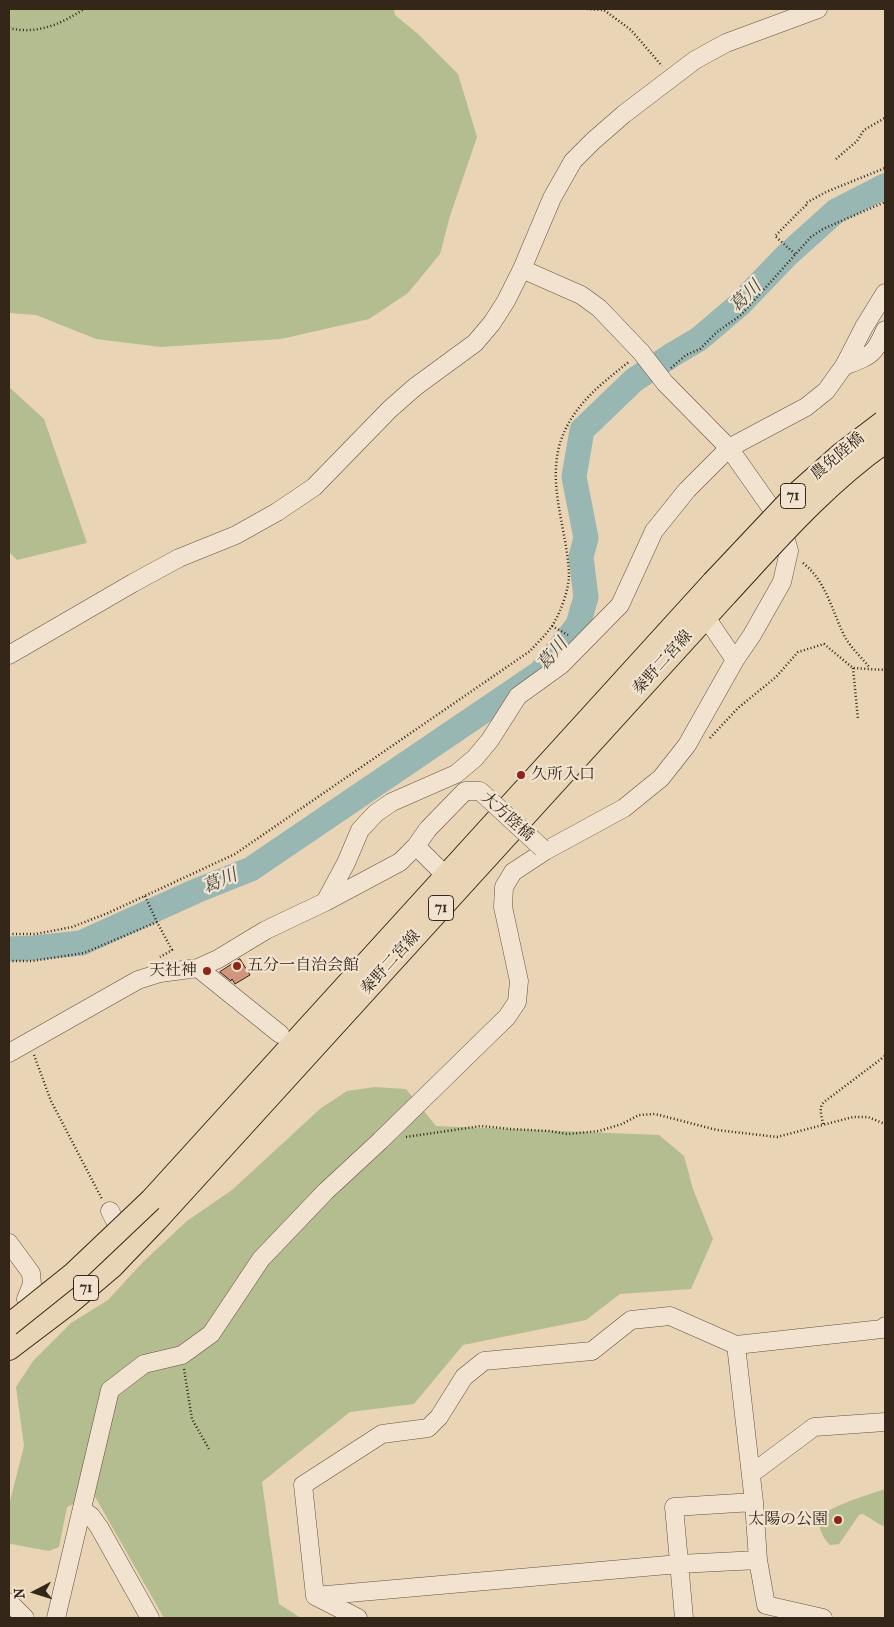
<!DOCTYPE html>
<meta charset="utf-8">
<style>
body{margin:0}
#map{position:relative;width:894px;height:1627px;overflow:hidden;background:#e9d4b5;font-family:"IM FELL French Canon",serif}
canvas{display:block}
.frame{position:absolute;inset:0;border:10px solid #342719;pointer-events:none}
.north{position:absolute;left:10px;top:1567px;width:50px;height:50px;-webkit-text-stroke:4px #f1e3cf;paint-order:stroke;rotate:265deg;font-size:14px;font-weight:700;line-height:20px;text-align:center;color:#342719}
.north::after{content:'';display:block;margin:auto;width:18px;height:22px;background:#342719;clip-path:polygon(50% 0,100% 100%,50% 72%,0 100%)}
</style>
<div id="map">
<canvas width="894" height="1627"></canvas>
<div class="frame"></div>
<div class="north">N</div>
</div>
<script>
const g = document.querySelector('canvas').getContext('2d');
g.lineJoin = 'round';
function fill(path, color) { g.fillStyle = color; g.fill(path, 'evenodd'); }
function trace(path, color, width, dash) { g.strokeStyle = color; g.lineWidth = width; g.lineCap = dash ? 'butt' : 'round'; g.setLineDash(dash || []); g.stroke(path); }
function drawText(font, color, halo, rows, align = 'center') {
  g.font = font + ' "IM FELL French Canon","Noto Serif JP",serif'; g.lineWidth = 4.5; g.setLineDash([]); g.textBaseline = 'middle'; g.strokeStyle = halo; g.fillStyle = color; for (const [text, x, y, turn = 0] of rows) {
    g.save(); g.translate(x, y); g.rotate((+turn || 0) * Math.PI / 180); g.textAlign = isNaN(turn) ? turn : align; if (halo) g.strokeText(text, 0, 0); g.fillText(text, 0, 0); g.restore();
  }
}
fill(new Path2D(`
 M9,9H394L395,15L418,34L458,74L477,137L450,216L440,254L408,293L369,319L281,339L161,347L96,339L36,315L9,313Z
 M9,387L44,419L87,543L17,560L9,552Z
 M375,1087L406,1089L436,1126L659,1135L684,1156L693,1189L713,1239L691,1289L620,1294L586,1320L463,1345L414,1404L350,1412L262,1482L279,1604L301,1618H164L94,1495L67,1507L59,1547L49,1551L11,1544L9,1542V1505L24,1446L16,1387L33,1361L71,1323L108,1300L142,1263L187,1221L232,1190L321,1108L347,1091Z
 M885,1489V1527L879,1524L863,1514L859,1515L839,1544L830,1545C824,1539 816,1526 821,1517C829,1506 871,1494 885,1489Z`), '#b4bd90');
trace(new Path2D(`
 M9,949L34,948L81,943L196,891L251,869L541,672L578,625L586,597L581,557L586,538L574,477L582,430L634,380L672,355L699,339L739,305L786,256L836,211L885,186`), '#98b7b3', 25);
const building = new Path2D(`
 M240,959L250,975L235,984L232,979L231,981L220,972Z`);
fill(building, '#d1957e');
trace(building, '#342719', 1);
const minor = new Path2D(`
 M844,366C870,356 874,356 885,330
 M699,607L735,660
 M9,655L133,583L179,558L236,535L277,512L314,487L390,409L415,387L475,343L492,323L506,301L522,269L552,198L573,161L593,141L624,114L695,60L726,43L818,9
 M416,846L446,876
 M325,902L346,863L360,830L376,813L392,802L456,774L475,758L490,740L518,696L561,665L620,605L654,531L687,490L729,448L806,407L826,391L844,366L864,327L885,293
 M198,968L280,1034
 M9,1053L138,980L160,973L198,968L218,959L266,930L325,902L400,862L416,846L428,829
 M110,1211L125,1240
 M9,1243L31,1273L32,1284L26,1299L30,1304L44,1302
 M736,1345L882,1329L885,1326
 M751,1474L814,1427L885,1422
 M82,1510L91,1516L99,1527L150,1618
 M315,1596L679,1564L758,1560
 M9,1602L25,1618
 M56,1618L110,1390L144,1364L182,1355L211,1334L261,1259L326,1191L380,1141L507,1017L517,1002L519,981L503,907L504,887L513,872L545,851L624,808L661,778L687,745L735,660L752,635L782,582L789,551L781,522L729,448L665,383L641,352L599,308L581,295L522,269
 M358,1618L315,1596L303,1485L382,1434L428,1428L439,1417L464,1377L484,1361L592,1351L631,1320L670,1316L736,1345L754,1502
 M684,1618L674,1507L754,1502L758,1560L766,1605L823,1618`);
const major = new Path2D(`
 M151,1200L713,582
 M9,1349L67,1305L113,1266L157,1220L726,595`);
trace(minor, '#615240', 19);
trace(major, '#342719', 24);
trace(new Path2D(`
 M587,9L604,10L631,30L662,66
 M9,28C37,35 61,24 84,9
 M836,159L857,141L864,130L885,118
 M795,254L775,236L806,205V203L826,192L885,168
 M671,368L686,355L700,349L717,332L741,315L811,237L823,229L885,202
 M803,563C827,582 832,612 845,637C851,648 862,658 870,668
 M552,626L568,635
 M853,668L858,719
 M710,738L738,708L776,677L798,652L824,644L853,668L885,670
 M145,896L157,922L172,950L160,957
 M9,934H36L72,927L108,913L235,854L530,651C537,643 546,635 552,626C560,614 569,589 569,576C568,531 546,485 561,440C574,404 601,384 630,361
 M9,961H32L84,953L157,922
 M34,1055L51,1101L102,1199
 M823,1124C822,1117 818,1108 824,1102L885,1056
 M406,1137L481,1126L511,1129L549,1131L567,1134L599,1131L622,1124L639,1115L655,1114L717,1130L777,1137L853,1117H868L885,1124
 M184,1369L192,1419L209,1449`), '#342719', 2.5, [1, 2.5]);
trace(minor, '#f1e3cf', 18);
trace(major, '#e9d4b5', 22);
const minorBridge = new Path2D(`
 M428,829L465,791H480L542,848`);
const majorBridge = new Path2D(`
 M713,582L795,495L841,454L883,422
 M726,595C776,541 824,485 885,442
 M9,1325L74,1273L151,1200`);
trace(minorBridge, '#615240', 19, []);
trace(majorBridge, '#342719', 24, []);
trace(minorBridge, '#f1e3cf', 18);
trace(majorBridge, '#e9d4b5', 22);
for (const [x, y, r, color] of [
 [521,775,5,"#8f2418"],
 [237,966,5,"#8f2418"],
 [207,971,5,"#8f2418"],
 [838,1520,5,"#8f2418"]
]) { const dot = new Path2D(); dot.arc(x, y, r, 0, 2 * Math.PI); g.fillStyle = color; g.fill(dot); trace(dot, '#f1e3cf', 2); }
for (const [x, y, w] of [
 [793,496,25],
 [441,908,25],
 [86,1288,25]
]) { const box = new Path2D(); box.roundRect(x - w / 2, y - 12.5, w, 25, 4); g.fillStyle = '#f1e3cf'; g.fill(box); trace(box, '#342719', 1); }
drawText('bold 15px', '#342719', null, [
 ["71",793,496],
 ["71",441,908],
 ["71",86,1288]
]);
drawText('16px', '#342719', '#f1e3cf', [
 ["農免陸橋",838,457,-40],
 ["秦野二宮線",663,663,-48],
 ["大方陸橋",507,817,42],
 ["秦野二宮線",391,963,-48]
]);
drawText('16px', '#342719', '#f1e3cf', [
 ["久所入口",531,775],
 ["五分一自治会館",247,966],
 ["天社神",197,971,"right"],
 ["太陽の公園",828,1520,"right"]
], 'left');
drawText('italic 18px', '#4d4b40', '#f1e3cf', [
 ["葛川",746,297,-45],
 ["葛川",553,655,-50],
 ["葛川",220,882,-23]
]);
</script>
